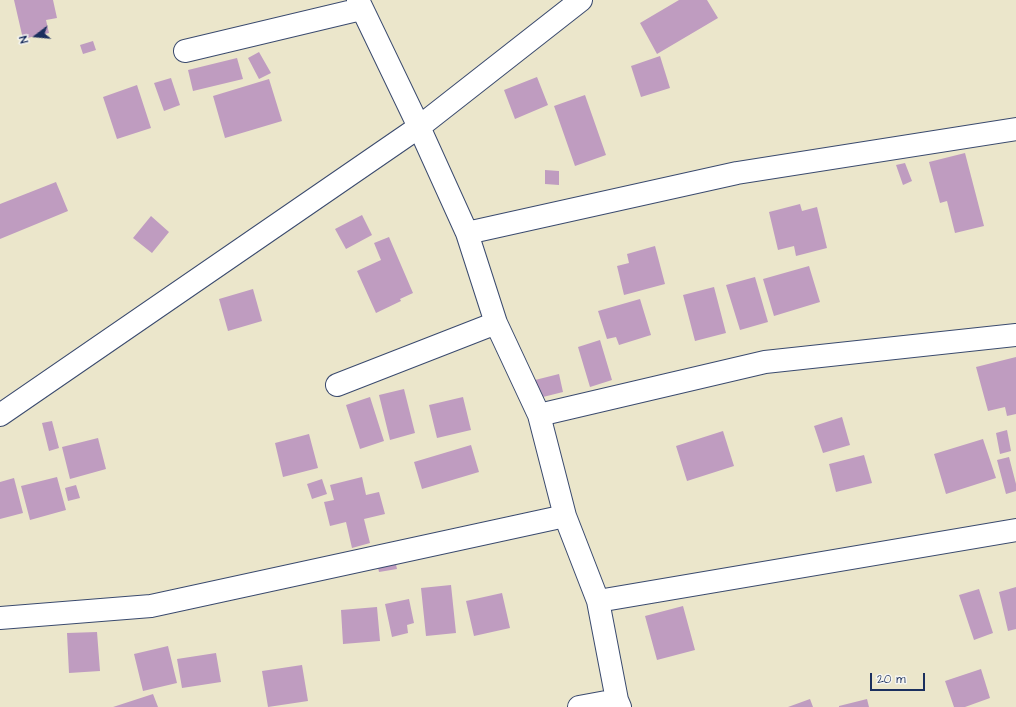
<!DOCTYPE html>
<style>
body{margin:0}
#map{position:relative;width:1016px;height:707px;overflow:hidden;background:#ebe6cb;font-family:"Architects Daughter",sans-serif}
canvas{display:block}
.north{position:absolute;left:16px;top:16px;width:40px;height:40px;-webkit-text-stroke:3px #f6f6f2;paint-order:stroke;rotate:254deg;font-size:11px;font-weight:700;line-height:16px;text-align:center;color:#1b2f5e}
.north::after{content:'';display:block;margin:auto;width:14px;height:18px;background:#1b2f5e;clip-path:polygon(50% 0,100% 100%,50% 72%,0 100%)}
.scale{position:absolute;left:870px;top:673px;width:55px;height:18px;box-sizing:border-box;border:2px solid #1b2f5e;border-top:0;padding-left:5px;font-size:12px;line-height:14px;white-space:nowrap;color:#1b2f5e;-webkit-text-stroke:3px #f6f6f2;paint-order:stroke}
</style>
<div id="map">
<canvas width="1016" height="707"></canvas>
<div class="north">N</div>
<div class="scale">20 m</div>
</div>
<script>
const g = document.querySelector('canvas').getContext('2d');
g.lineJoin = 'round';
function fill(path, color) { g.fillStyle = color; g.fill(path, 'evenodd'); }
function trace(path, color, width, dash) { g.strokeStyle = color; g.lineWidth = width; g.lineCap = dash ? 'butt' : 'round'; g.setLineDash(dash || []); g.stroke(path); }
fill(new Path2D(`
 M14,0H53L57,18L46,20L49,33L23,39Z
 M679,0H707L718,18L657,54L640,23Z
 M93,41L96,50L83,54L80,45Z
 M259,52L271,73L259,79L248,58Z
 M660,56L670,88L641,97L631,66Z
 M237,58L243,79L193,91L188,70Z
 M537,77L548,105L515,119L504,90Z
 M171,78L180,105L164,111L154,83Z
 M269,79L282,121L225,138L213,96Z
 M137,85L151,128L117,139L103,97Z
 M585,95L606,155L575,166L554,106Z
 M965,153L984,226L955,233L947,201L940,203L929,162Z
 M905,163L912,181L903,185L896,165Z
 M545,170L559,171V185L545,184Z
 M56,182L68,211L0,239V204Z
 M800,204L802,211L817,207L827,248L796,256L794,246L778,250L769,212Z
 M362,215L372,235L346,249L335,229Z
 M151,216L169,232L152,253L133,238Z
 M389,237L413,293L400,299L401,301L376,313L357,271L381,260L374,243Z
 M655,246L665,284L624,295L617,266L629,263L627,254Z
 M809,266L820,302L774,316L763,279Z
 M755,277L768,322L740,330L726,285Z
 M714,287L726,333L695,341L683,295Z
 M253,289L262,321L228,331L219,299Z
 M640,299L651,335L619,345L616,337L607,339L598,311Z
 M600,340L612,380L590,387L578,347Z
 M1016,357V414L1007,416L1005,407L988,411L976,367Z
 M559,374L563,392L539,398L535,380Z
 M404,389L415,433L390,440L379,395Z
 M370,397L384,441L360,449L346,405Z
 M463,397L471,430L437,438L429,405Z
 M842,417L850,445L823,453L814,426Z
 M52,421L59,448L49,451L42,423Z
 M1007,430L1011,451L1000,454L996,433Z
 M723,431L734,466L687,481L676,446Z
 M309,434L318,468L283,477L275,443Z
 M98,438L106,469L70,479L62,447Z
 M983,439L996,478L946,494L934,454Z
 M471,445L479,472L422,489L414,462Z
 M864,455L872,483L836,492L829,464Z
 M1009,457L1016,484V491L1006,494L997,460Z
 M57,477L66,510L30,520L21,486Z
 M362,477L366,495L379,492L385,514L364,519L370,543L352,548L346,522L330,526L324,502L334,500L330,485Z
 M14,478L23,513L0,519V482Z
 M322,479L327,494L312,499L307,484Z
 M76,485L80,498L68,501L65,488Z
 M395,560L397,569L379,572L377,563Z
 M451,585L456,633L426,636L421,588Z
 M1016,587V629L1008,631L999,592Z
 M979,589L993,633L974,640L959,595Z
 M502,593L510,628L474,636L466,601Z
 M409,599L414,623L407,625L408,633L392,637L385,604Z
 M683,606L695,650L657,660L645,616Z
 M377,607L380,641L343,644L341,610Z
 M97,632L100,671L69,673L67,633Z
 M168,646L177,683L143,691L134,654Z
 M216,653L221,682L182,688L177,659Z
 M302,665L308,701L268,707L262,671Z
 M981,669L990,698L965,707H954L945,681Z
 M153,694L158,707H113Z
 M810,699L813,707H788Z
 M867,699L869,707H839V706Z`), '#bf9cc0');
const minor = new Path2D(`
 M358,0L419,127L467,233L496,323L539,415L565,516L598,601L617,700L620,707
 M185,51L361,9
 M467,233L737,173L1016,129
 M337,385L496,323
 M0,415L419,127L581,0
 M539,415L765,362L1016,335
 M598,601L1016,530
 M0,618L151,606L565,516
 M579,707L617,700`);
trace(minor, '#3a4a6e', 24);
trace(minor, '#fff', 22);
</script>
